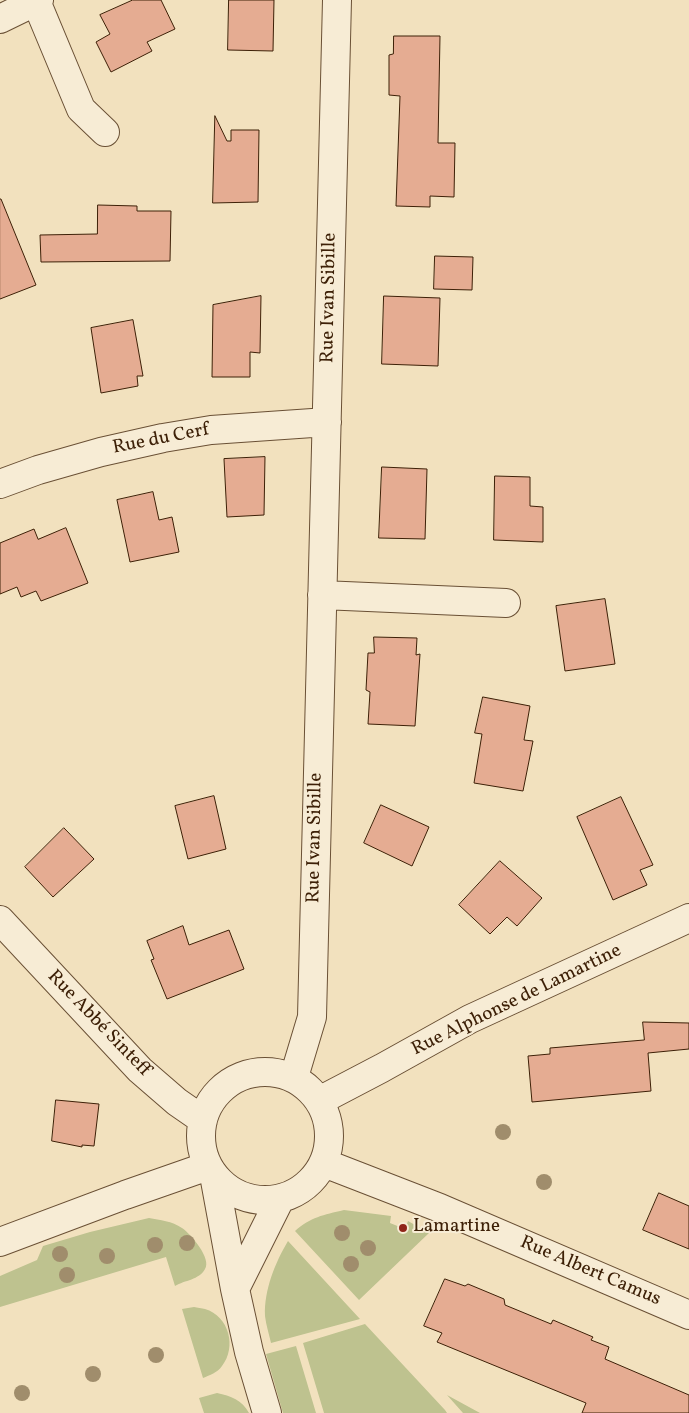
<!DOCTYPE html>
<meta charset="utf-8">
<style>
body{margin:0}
canvas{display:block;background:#f2e1be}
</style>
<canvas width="689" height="1413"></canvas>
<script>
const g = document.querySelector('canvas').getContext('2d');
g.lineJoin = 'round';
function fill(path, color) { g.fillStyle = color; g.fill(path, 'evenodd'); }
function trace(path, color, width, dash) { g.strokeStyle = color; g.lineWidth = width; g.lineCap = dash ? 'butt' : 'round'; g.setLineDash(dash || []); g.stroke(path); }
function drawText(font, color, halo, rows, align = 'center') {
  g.font = font + ' Vollkorn,serif'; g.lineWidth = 4; g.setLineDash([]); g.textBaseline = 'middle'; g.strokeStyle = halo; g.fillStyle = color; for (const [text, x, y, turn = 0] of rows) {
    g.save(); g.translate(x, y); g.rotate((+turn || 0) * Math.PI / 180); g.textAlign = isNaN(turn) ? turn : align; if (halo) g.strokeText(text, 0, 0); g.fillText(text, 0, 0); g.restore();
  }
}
fill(new Path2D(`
 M344,1210L391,1216L390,1223L405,1229L408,1221L429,1233L359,1300L295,1231C311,1217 323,1215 344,1210Z
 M149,1218C160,1220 172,1221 182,1228C191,1234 212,1259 205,1269C199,1280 185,1280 175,1286L166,1257L0,1307V1276L37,1260L43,1246L90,1232Z
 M288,1241L360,1319L271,1343C269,1334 266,1325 265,1316C264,1290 275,1263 288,1241Z
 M194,1307C197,1308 202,1308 205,1309C229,1316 237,1347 222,1366C217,1373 210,1375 203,1378L182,1309Z
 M365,1324L445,1410L447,1413H324L303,1343Z
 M296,1346L316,1413H283L266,1354Z
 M217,1393C231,1396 242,1400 249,1413H204L199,1398Z
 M447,1395L480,1413H463Z`), '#bec28f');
const building = new Path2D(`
 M133,0H161L175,29L147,42L152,51L111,72L96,42L110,34L100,15Z
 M229,0H274L273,51L228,50Z
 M394,36H440L438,143H455L454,197L430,196V207L396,206L400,96L389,95V55L393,54Z
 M215,116L227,141H231V130H259L258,202L213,203Z
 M0,199H1L36,285L0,299Z
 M98,205L137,206V211H171L170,261L41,262L40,235L97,234Z
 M435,256L473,257L472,290L434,289Z
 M261,296L260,353L250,352V377H212L213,305Z
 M384,296L440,298L438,366L382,364Z
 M133,320L143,376H137L138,386L101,393L91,328Z
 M265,457L264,515L227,517L224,459Z
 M382,467L427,469L425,539L379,538Z
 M495,476L530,477V506L543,507V542L494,540Z
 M153,492L159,520L172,517L179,552L130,562L117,500Z
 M66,528L88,583L41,601L36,591L21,597L17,587L0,594V543L34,529L38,539Z
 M605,599L615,664L565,671L556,606Z
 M374,637L417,638L416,655L420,654L415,726L368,724L370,692L366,690L368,653H374Z
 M483,697L530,706L524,740L533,741L523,791L474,783L482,734L475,733Z
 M214,796L226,849L188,859L175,806Z
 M621,797L653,865L640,870L647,885L613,900L577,817Z
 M381,805L429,827L412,866L364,843Z
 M64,828L94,859L53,897L25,867Z
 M500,861L542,898L517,926L507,917L490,934L459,905Z
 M183,926L189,945L229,930L244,969L167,999L151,960L154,959L147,941Z
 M643,1022L689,1023V1049L648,1053L651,1091L532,1102L528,1056L550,1054V1048L644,1040Z
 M56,1100L99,1104L94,1146L82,1145V1147L52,1141Z
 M659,1193L689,1206V1249L643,1230Z
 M445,1279L465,1286L468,1284L504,1299L505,1305L551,1324L553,1320L593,1337L591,1340L609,1347L605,1359L689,1395V1413H582L586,1403L437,1342L442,1333L424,1326Z`);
fill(building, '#e5ac92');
trace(building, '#3d2007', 1);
const minor = new Path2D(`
 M36,1L81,109L105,132
 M0,19L39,0
 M0,484L38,470L101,452L163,438L211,430L327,422
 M322,595L506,603
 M0,920L140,1070L177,1102L203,1120
 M201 1136a64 64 0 1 1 128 0a64 64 0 1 1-128 0Z
 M294,1077L312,1017L337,0
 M319,1101L382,1068L470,1019L689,918
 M324,1163L440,1208L689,1315
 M214,1175L235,1289L249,1352L267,1413
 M0,1242L125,1195L208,1166
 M235,1289L280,1199`);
trace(minor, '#6a5035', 30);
trace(minor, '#f7ecd5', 28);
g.fillStyle = '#a08d6c';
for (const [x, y] of [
 [503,1132],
 [544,1182],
 [342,1233],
 [187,1243],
 [155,1245],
 [368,1248],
 [60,1254],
 [107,1256],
 [351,1264],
 [67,1275],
 [156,1355],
 [93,1374],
 [22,1393]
]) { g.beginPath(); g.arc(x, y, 8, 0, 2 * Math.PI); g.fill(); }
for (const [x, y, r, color] of [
 [403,1228,5,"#8f2418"]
]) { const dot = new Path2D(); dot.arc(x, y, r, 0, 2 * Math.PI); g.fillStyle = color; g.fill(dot); trace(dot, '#f7ecd5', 2); }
drawText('19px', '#3d2007', '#f7ecd5', [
 ["Rue Ivan Sibille",330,298,-89],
 ["Rue du Cerf",161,440,-11],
 ["Rue Ivan Sibille",316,838,-89],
 ["Rue Alphonse de Lamartine",517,1001,-26],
 ["Rue Abbé Sinteff",98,1024,46],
 ["Rue Albert Camus",590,1272,23]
]);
drawText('19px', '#3d2007', '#f7ecd5', [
 ["Lamartine",413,1228]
], 'left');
</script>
